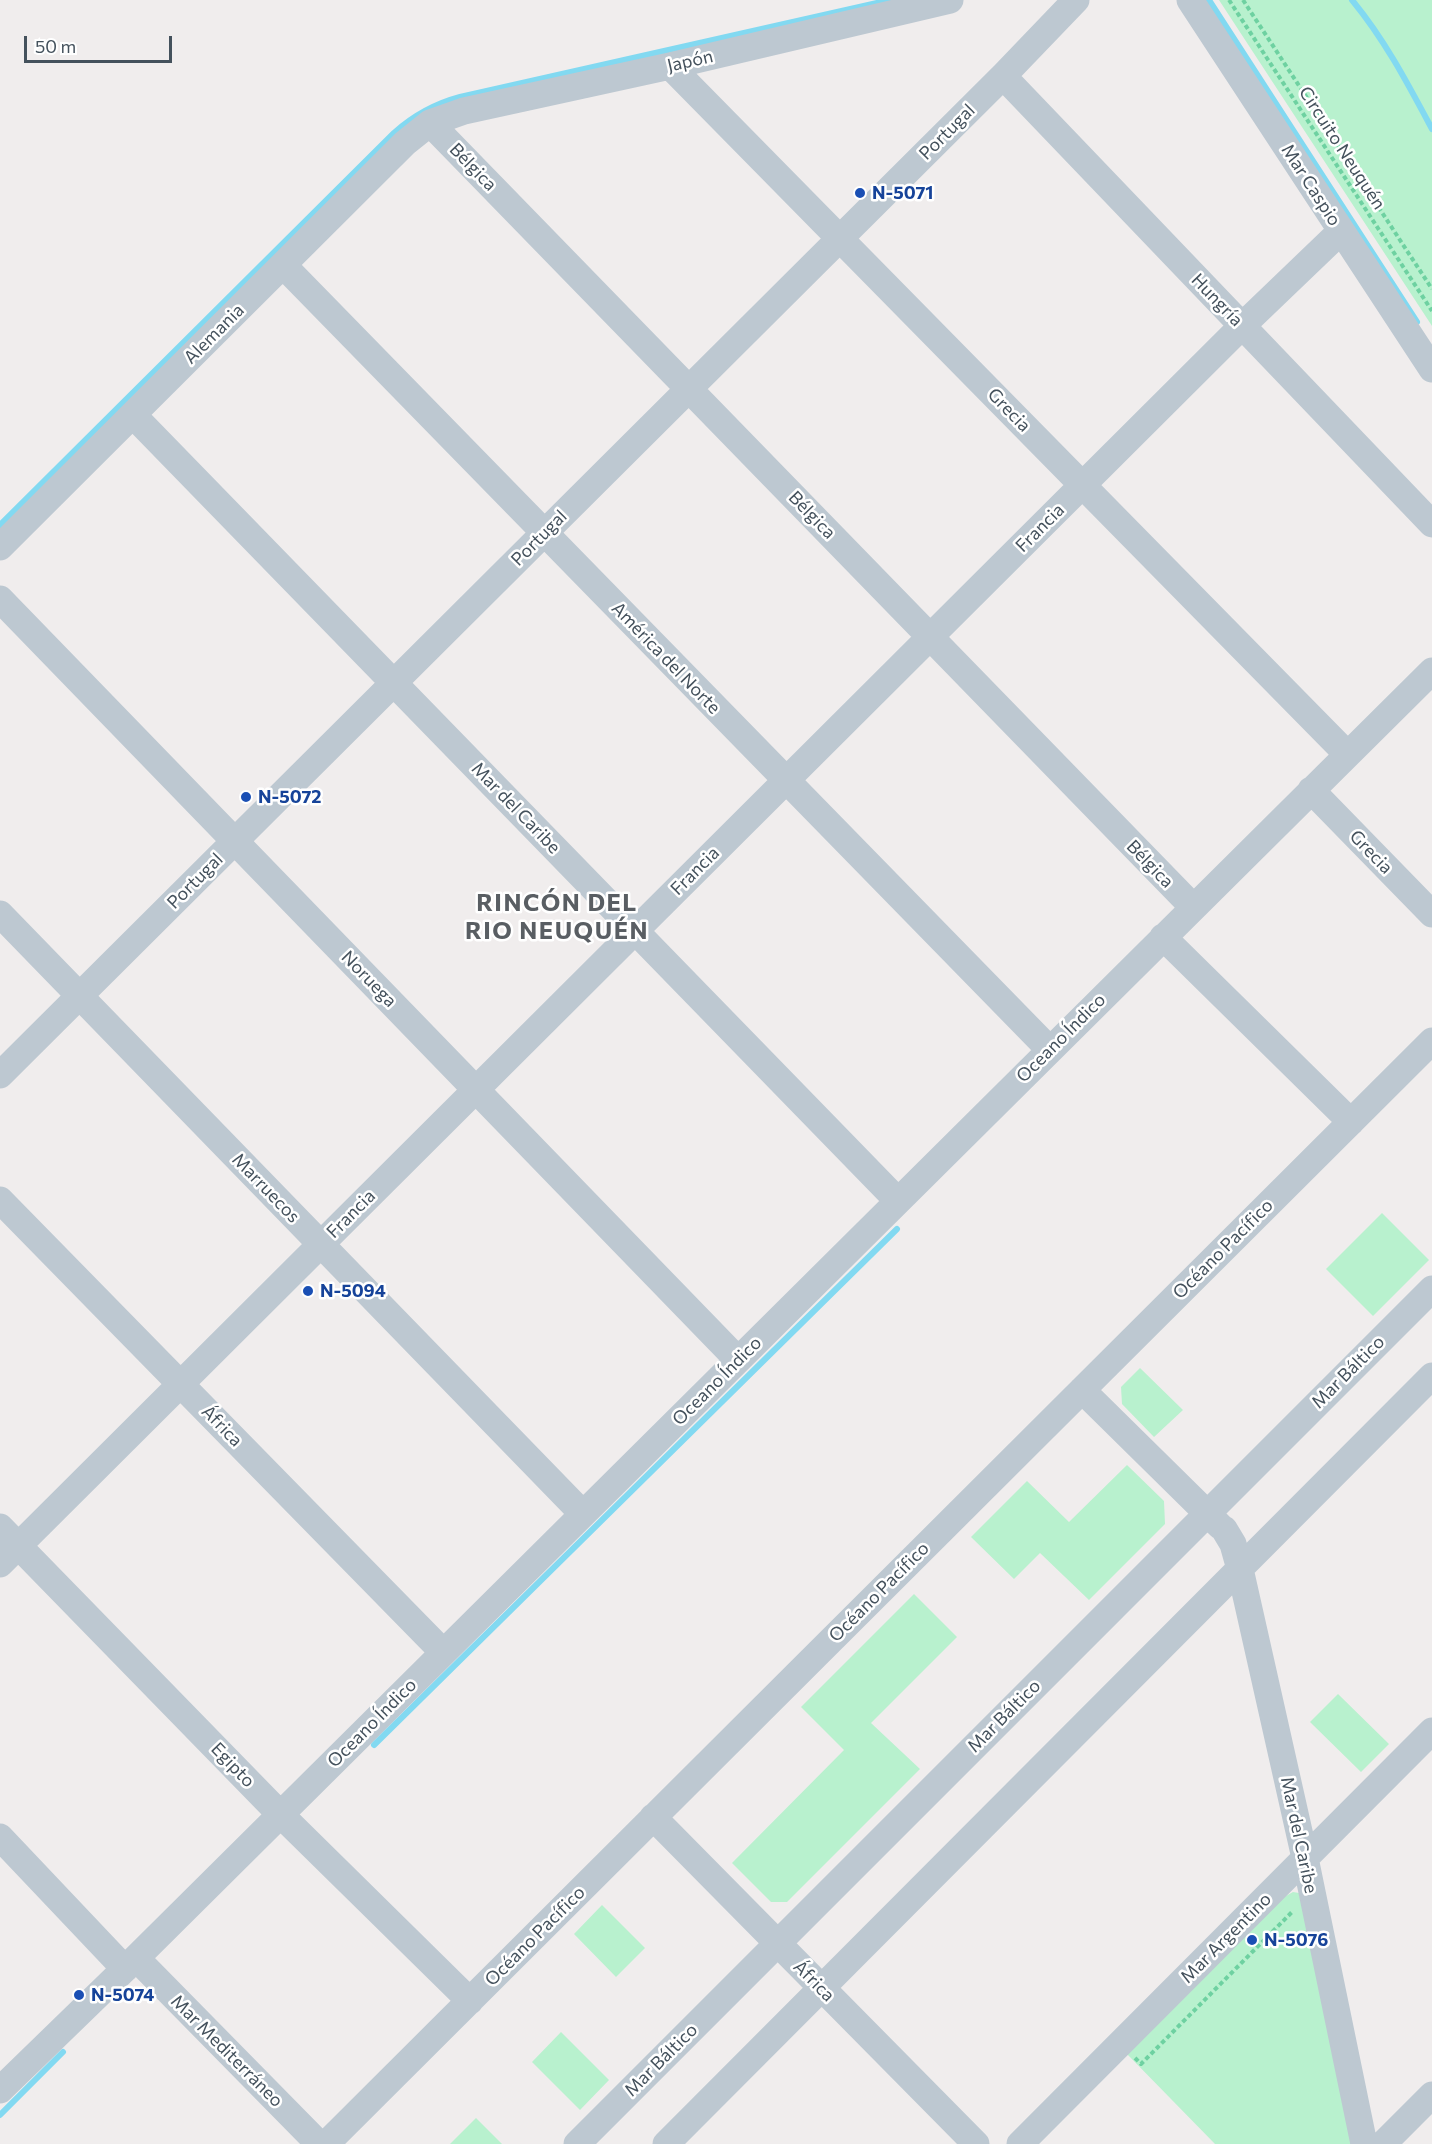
<!DOCTYPE html>
<meta charset="utf-8">
<style>
body{margin:0}
#map{position:relative;width:1432px;height:2144px;overflow:hidden;background:#f0eded;font-family:Commissioner,sans-serif}
canvas{display:block}
.scale{position:absolute;left:24px;top:36px;width:148px;height:27px;box-sizing:border-box;border:3px solid #44515c;border-top:0;padding-left:8px;font-size:18px;line-height:21px;white-space:nowrap;color:#44515c;-webkit-text-stroke:4px #fff;paint-order:stroke}
</style>
<div id="map">
<canvas width="1432" height="2144"></canvas>
<div class="scale">50 m</div>
</div>
<script>
const g = document.querySelector('canvas').getContext('2d');
g.lineJoin = 'round';
function fill(path, color) { g.fillStyle = color; g.fill(path, 'evenodd'); }
function trace(path, color, width, dash) { g.strokeStyle = color; g.lineWidth = width; g.lineCap = dash ? 'butt' : 'round'; g.setLineDash(dash || []); g.stroke(path); }
function drawText(font, color, halo, rows, align = 'center') {
  g.font = font + ' Commissioner,sans-serif'; g.lineWidth = 5; g.setLineDash([]); g.textBaseline = 'middle'; g.strokeStyle = halo; g.fillStyle = color; for (const [text, x, y, turn = 0] of rows) {
    g.save(); g.translate(x, y); g.rotate((+turn || 0) * Math.PI / 180); g.textAlign = isNaN(turn) ? turn : align; if (halo) g.strokeText(text, 0, 0); g.fillText(text, 0, 0); g.restore();
  }
}
fill(new Path2D(`
 M1219,0H1432V326Z
 M1382,1213L1429,1260L1373,1316L1326,1269Z
 M1140,1368L1183,1410L1154,1437L1122,1404L1121,1387Z
 M1127,1465L1164,1501L1165,1524L1089,1600L1040,1553L1014,1579L971,1537L1027,1481L1069,1522Z
 M914,1594L957,1637L871,1723L920,1769L787,1902H771L732,1863L844,1750L801,1707Z
 M1338,1694L1389,1744L1361,1772L1310,1722Z
 M1293,1892L1299,1893L1356,2144H1215L1127,2054L1284,1897Z
 M602,1905L645,1948L616,1977L574,1934Z
 M561,2032L609,2080L580,2110L532,2062Z
 M476,2118L502,2144H450Z`), '#b8f1ce');
trace(new Path2D(`
 M1209,0L1417,322
 M1352,0C1385,40 1408,84 1432,129
 M0,525L394,133C414,115 434,104 460,97L890,0
 M374,1745L897,1229
 M0,2115L63,2052`), '#82d9f1', 6);
trace(new Path2D(`
 M1229,0L1432,311
 M1243,0L1432,289
 M1135,2058L1141,2064L1293,1911`), '#6ed1a1', 4, [4.5, 3]);
trace(new Path2D(`
 M1190,0L1432,369
 M670,66L1347,754
 M1003,76L1432,524
 M430,123L1193,907
 M283,265L1050,1050
 M133,415L898,1201
 M0,547L405,143L430,123L464,111L670,66L950,0
 M0,599L738,1360
 M1311,790L1432,914
 M0,914L583,1514
 M1163,937L1351,1122
 M0,1075L1003,76L1076,0
 M0,1200L443,1652
 M1082,1390L1220,1526
 M0,1527L280,1814L470,2001
 M1224,1529L1233,1544L1240,1569L1305,1858L1364,2144
 M0,1564L1242,326L1341,231
 M653,1817L976,2144
 M0,1837L125,1969
 M136,1958L319,2144
 M0,2090L136,1958L1432,671
 M326,2144L1432,1041
 M577,2144L1432,1289
 M666,2144L1432,1376
 M1020,2144L1432,1731
 M1383,2144L1432,2095`), '#bdc8d1', 27);
for (const [x, y, r, color] of [
 [860,193,6,"#1a4fb4"],
 [246,797,6,"#1a4fb4"],
 [308,1291,6,"#1a4fb4"],
 [1252,1940,6,"#1a4fb4"],
 [79,1995,6,"#1a4fb4"]
]) { const dot = new Path2D(); dot.arc(x, y, r, 0, 2 * Math.PI); g.fillStyle = color; g.fill(dot); trace(dot, '#fff', 2); }
drawText('18px', '#44515c', '#fff', [
 ["Japón",690,61,-13],
 ["Portugal",947,132,-45],
 ["Circuito Neuquén",1342,148,57],
 ["Bélgica",473,167,46],
 ["Mar Caspio",1311,185,57],
 ["Hungría",1217,300,46],
 ["Alemania",214,334,-45],
 ["Grecia",1009,410,46],
 ["Bélgica",812,515,46],
 ["Francia",1040,528,-45],
 ["Portugal",539,538,-45],
 ["América del Norte",666,658,46],
 ["Mar del Caribe",516,808,46],
 ["Grecia",1371,852,46],
 ["Bélgica",1150,864,46],
 ["Francia",695,871,-45],
 ["Portugal",195,881,-45],
 ["Noruega",369,979,46],
 ["Oceano Índico",1061,1038,-45],
 ["Marruecos",266,1188,46],
 ["Francia",351,1214,-45],
 ["Océano Pacífico",1223,1249,-45],
 ["Mar Báltico",1348,1372,-45],
 ["Oceano Índico",717,1381,-45],
 ["África",222,1426,46],
 ["Océano Pacífico",879,1592,-45],
 ["Mar Báltico",1004,1716,-45],
 ["Oceano Índico",372,1723,-45],
 ["Egipto",233,1765,46],
 ["Mar del Caribe",1299,1835,78],
 ["Océano Pacífico",535,1936,-45],
 ["Mar Argentino",1226,1938,-45],
 ["África",814,1981,45],
 ["Mar Mediterráneo",227,2051,45],
 ["Mar Báltico",661,2060,-45]
]);
drawText('bold 18px', '#164399', '#fff', [
 ["N-5071",872,193],
 ["N-5072",258,797],
 ["N-5094",320,1291],
 ["N-5076",1264,1940],
 ["N-5074",91,1995]
], 'left');
g.letterSpacing = '1.5px';
drawText('bold 24px', '#595e63', '#fff', [
 ["RINCÓN DEL",557,903],
 ["RIO NEUQUÉN",557,931]
]);
g.letterSpacing = '0px';
</script>
